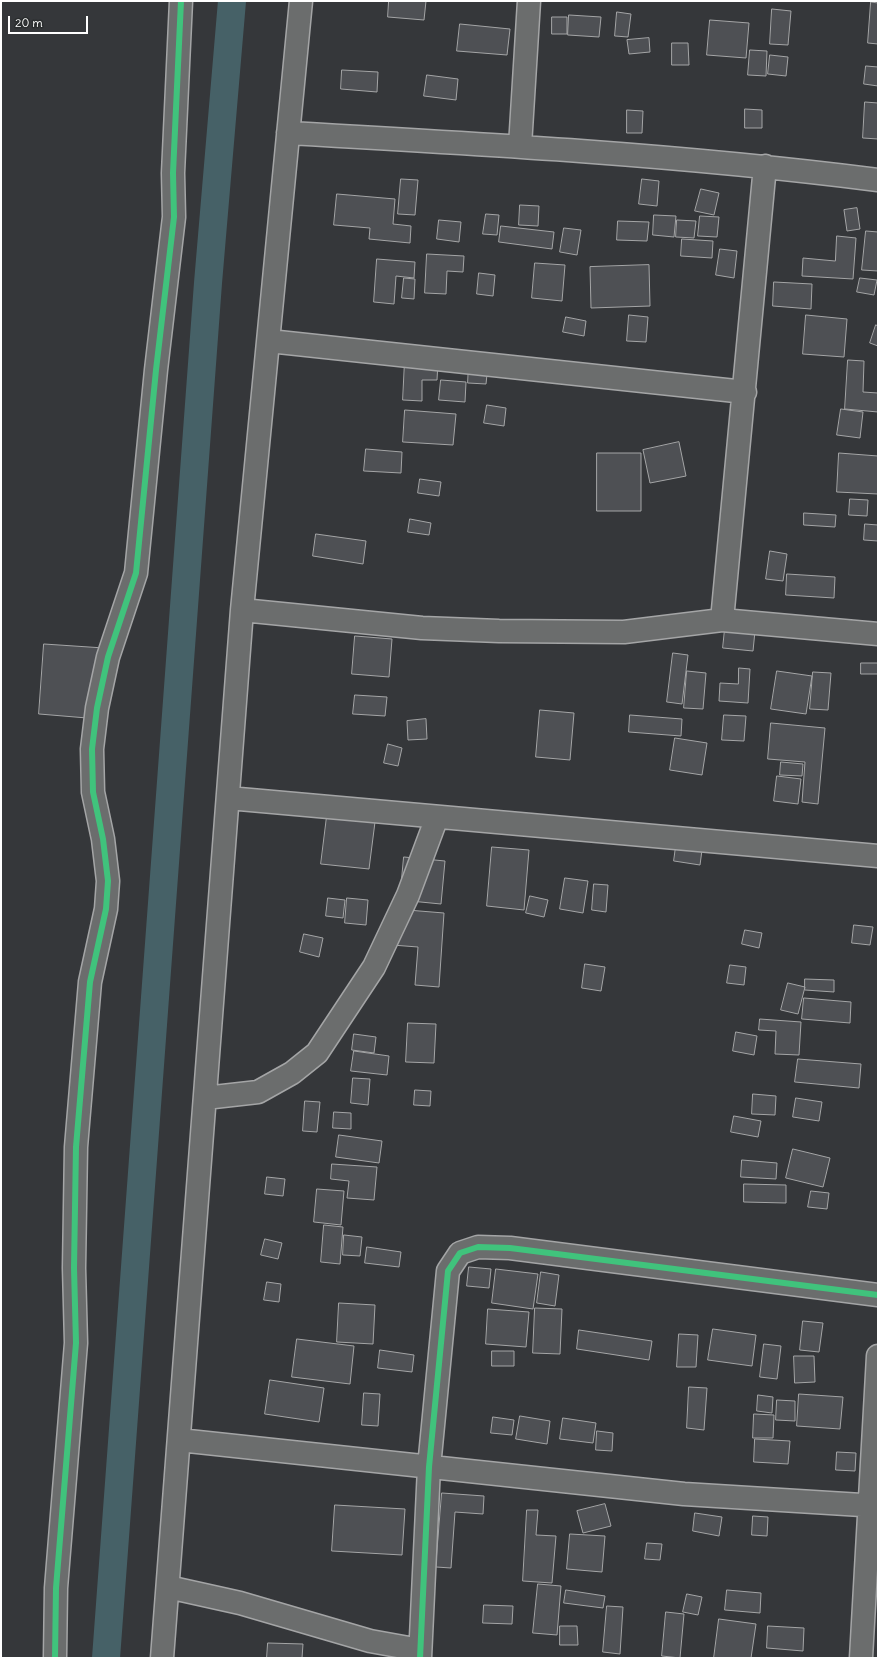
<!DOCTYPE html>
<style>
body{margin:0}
#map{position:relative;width:879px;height:1659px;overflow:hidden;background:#35373a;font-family:Delius,sans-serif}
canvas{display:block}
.frame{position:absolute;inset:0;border:2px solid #fff;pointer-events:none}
.scale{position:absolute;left:8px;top:16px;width:80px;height:18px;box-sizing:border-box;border:2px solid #fff;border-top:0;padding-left:5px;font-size:12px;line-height:14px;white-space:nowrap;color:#fff;-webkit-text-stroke:3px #2a2d2e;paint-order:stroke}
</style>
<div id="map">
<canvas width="879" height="1659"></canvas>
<div class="frame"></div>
<div class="scale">20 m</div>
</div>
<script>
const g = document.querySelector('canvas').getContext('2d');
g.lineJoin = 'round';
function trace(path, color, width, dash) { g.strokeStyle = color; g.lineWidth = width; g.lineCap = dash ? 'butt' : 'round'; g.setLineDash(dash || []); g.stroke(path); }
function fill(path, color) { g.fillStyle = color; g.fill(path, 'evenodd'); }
trace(new Path2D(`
 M106,1658L208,283L232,1`), '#466167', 28);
const building = new Path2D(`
 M389,1H426L424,20L388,17Z
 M871,2L878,3V44L868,43Z
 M772,9L791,11L788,45L770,44Z
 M617,12L631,14L628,37L615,36Z
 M569,15L601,17L599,37L568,35Z
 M552,17H567V34H552Z
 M710,20L749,23L746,58L707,55Z
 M460,24L510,29L507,55L457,51Z
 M649,38L650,52L629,54L627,40Z
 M672,43H688L689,65H672Z
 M750,50L767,51L766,76L748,75Z
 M770,55L788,57L786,76L768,74Z
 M866,66L878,67V86L864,84Z
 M342,70L378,72L377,92L341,89Z
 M427,75L458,79L456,100L424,96Z
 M865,102L878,103V139L863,138Z
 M745,109L762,110V128H745Z
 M627,110L643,111L642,133H627Z
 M401,179L418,180L415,215L398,214Z
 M642,179L659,181L657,206L639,204Z
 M701,189L719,193L714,215L695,211Z
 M337,194L395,199L393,224L411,226L410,243L369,239L370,228L334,225Z
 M520,205L539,206L538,226L519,225Z
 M857,208L860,229L847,231L844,210Z
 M486,214L499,215L497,235L483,234Z
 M654,215L676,216L674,237L653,235Z
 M700,216L719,217L717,237L698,236Z
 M439,220L461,222L459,242L437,239Z
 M677,220L696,221L694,238L676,237Z
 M618,221L649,222L647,241L617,240Z
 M501,226L554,232L552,249L499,242Z
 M564,228L581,230L577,255L560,252Z
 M866,231L878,232V271L862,270Z
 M837,236L856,238L853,279L802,276L803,258L835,261Z
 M682,239L713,241L712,258L681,256Z
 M720,249L737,251L734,278L716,275Z
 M427,254L464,256L463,272L447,271L446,294L425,293Z
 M377,259L415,262L414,278L396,276L394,304L374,302Z
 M535,263L565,265L562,301L532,298Z
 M649,265L650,306L591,308L590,267Z
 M479,273L495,275L493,296L477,294Z
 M404,278L415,279L414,299L402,298Z
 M860,278L877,280L874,295L857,292Z
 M774,282L812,284L811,309L773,306Z
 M629,315L648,317L646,342L627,341Z
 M806,315L847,319L844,357L803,354Z
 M566,317L586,321L584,336L563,332Z
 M876,325L878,326V346L870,343Z
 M405,360L438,362L437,380H422V401L403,400Z
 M848,360L864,361L863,392L878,393V412L845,409Z
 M469,363L488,365L486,384L468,383Z
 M441,380L466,382L465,402L439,400Z
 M487,405L506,408L504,426L484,423Z
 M841,409L863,412L860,438L837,435Z
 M405,410L456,414L453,445L403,442Z
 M679,442L686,476L650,483L643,450Z
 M366,449L402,452L401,473L364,471Z
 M597,453H641V511H597Z
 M839,453L878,456V494L837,492Z
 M420,479L441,482L439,496L418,493Z
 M850,499L868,500L867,516L849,515Z
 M804,513L836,515L835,527L804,525Z
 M410,519L431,523L429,535L408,532Z
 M865,524L878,525V541L864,540Z
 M316,534L366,541L363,564L313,556Z
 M770,551L787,554L783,581L766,579Z
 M787,574L835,577L834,598L786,595Z
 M725,629L755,631L753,651L723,648Z
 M355,636L392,639L389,677L352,674Z
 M44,644L104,648L99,719L39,714Z
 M673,653L688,655L682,704L667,702Z
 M861,663H878V674H861Z
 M739,668L750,669L748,703L719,701L720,683L738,684Z
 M687,671L706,673L703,709L684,708Z
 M777,671L812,676L806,714L771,709Z
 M813,672L831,673L828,710L810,709Z
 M355,695L387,697L385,716L353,714Z
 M540,710L574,713L570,760L536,757Z
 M630,715L682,719L681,736L629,732Z
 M724,715L746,716L744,741L722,740Z
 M426,719L427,739L408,740L407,721Z
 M771,723L825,728L818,804L802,802L805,762L768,759Z
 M675,738L707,743L702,775L670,770Z
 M388,744L402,748L398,766L384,763Z
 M781,762L803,764L802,776L780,775Z
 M777,776L801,779L798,804L774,801Z
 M327,816L375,822L369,869L321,864Z
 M676,846L702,850L700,865L674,861Z
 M492,847L529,850L524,910L487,906Z
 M404,857L445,861L441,904L400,900Z
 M565,878L588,881L583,913L560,909Z
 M594,884L608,885L606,912L592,910Z
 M530,896L548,900L544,917L526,913Z
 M328,898L345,900L343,918L326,916Z
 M347,898L368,900L366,925L345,923Z
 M395,909L444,913L439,987L415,985L418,947L392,945Z
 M854,925L873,927L870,945L852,943Z
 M745,930L762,933L759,948L742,944Z
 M304,934L323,938L319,957L300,952Z
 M585,964L605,967L601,991L582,988Z
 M730,965L746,967L744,985L727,983Z
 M805,979L834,980V992L805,990Z
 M788,983L805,987L798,1014L781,1010Z
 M804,998L851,1002L850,1023L802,1019Z
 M760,1019L801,1022L799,1055L775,1054L776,1031L759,1030Z
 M408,1023L436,1024L434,1063L406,1062Z
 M736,1032L757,1036L754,1055L733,1051Z
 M354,1034L376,1037L374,1053L352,1050Z
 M354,1051L389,1056L387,1075L351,1071Z
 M798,1059L861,1064L859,1088L795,1082Z
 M353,1078L370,1079L368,1105L351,1103Z
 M415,1090L431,1091L430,1106L414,1105Z
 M753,1094L776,1096L775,1115L752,1114Z
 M796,1098L822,1102L819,1121L793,1117Z
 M305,1101L320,1102L317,1132L303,1131Z
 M334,1112L351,1113V1129L333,1128Z
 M734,1116L761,1121L758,1137L731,1132Z
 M339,1135L382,1141L379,1163L336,1157Z
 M793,1149L830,1158L823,1187L786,1178Z
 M742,1160L777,1163L776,1179L741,1177Z
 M332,1164L377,1167L374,1200L347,1198L349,1181L331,1179Z
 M267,1177L285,1179L283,1196L265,1194Z
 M744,1184L786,1185V1203L744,1202Z
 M317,1189L344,1191L341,1225L314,1222Z
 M811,1191L829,1193L827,1209L808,1207Z
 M324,1225L343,1227L340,1264L321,1262Z
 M344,1235L362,1237L360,1256L343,1255Z
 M265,1239L282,1243L278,1259L261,1255Z
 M367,1247L401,1252L399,1267L365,1263Z
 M469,1267L491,1269L489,1288L467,1286Z
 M496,1269L538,1274L533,1309L492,1303Z
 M541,1272L559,1275L555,1306L537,1303Z
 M267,1282L281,1284L279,1302L264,1300Z
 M339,1303L375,1305L373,1344L337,1342Z
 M535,1308L562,1309L560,1354L533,1353Z
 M488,1309L529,1312L526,1347L486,1344Z
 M803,1321L823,1323L819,1352L800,1350Z
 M713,1329L756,1335L752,1366L708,1360Z
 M579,1330L652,1341L649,1360L577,1349Z
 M679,1334L698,1335L696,1367H677Z
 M297,1339L354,1346L350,1384L292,1377Z
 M764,1344L781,1346L777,1379L760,1377Z
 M380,1350L414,1355L412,1372L378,1368Z
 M492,1351H514V1366H492Z
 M794,1356H814L815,1382L795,1383Z
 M270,1380L324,1388L319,1422L265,1414Z
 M689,1387L707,1388L704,1430L687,1428Z
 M364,1393L380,1394L378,1426L362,1425Z
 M799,1394L843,1397L840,1429L797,1426Z
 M758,1395L773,1397L772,1413L757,1411Z
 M777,1400L795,1401V1421L776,1420Z
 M754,1414L774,1415L773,1438H753Z
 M520,1416L550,1421L547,1444L516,1439Z
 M493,1417L514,1420L512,1435L491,1433Z
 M563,1418L596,1423L593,1443L560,1439Z
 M597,1431L613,1433L612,1451L596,1450Z
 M755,1439L790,1441L788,1464L754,1462Z
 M837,1452L856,1453L855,1471L836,1470Z
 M442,1493L484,1496L483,1514L455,1512L451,1568L436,1567Z
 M605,1504L611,1526L583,1533L577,1511Z
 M335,1505L405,1509L402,1555L332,1551Z
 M527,1510H538L536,1535L556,1536L552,1583L523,1581Z
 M695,1513L722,1517L719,1536L693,1531Z
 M753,1516L768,1517L767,1536L752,1535Z
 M570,1534L605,1536L602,1572L567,1569Z
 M647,1543L662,1544L660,1560L645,1559Z
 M538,1584L561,1586L557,1635L533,1633Z
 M566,1590L605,1596L603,1608L564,1603Z
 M727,1590L761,1593L760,1613L725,1610Z
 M687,1594L702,1597L698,1615L683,1612Z
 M484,1605L513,1606L512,1624L483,1623Z
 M607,1606L623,1607L620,1654L603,1652Z
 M666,1612L684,1614L680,1658L662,1656Z
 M719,1619L756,1624L751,1658H714Z
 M560,1626H577L578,1645H560Z
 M768,1626L804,1628L803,1651L767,1648Z
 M268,1643L303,1644L302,1658H267Z`);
fill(building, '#4e5054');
trace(building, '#a4a5a6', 1);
const street = new Path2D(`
 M288,133C485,144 682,155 878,180
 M520,146L529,1
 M269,341L745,392
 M242,610L422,628L499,631L624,632L722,620L878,634
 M722,620L765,166
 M228,798L878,856
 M205,1098L258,1092L292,1073L317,1053L374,967L408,895L437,817
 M179,1440L684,1494L878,1506
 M168,1587L240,1603L370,1641L420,1650
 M55,1658L56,1588L76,1343L74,1268L76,1147L90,982L106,909L108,881L103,839L93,792L92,749L97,708L108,657L136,573L156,370L174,217L173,173L181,1
 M162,1658L242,610L301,1
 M420,1658L429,1467L448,1271L460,1253L478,1247L510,1248L878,1295
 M861,1658L878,1356`);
trace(street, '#a4a5a6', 25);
trace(street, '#6b6d6d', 22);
trace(new Path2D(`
 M55,1658L56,1588L76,1343L74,1268L76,1147L90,982L106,909L108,881L103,839L93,792L92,749L97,708L108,657L136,573L156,370L174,217L173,173L181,1
 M420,1658L429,1467L448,1271L460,1253L478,1247L510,1248L878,1295`), '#40c37c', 6);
</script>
